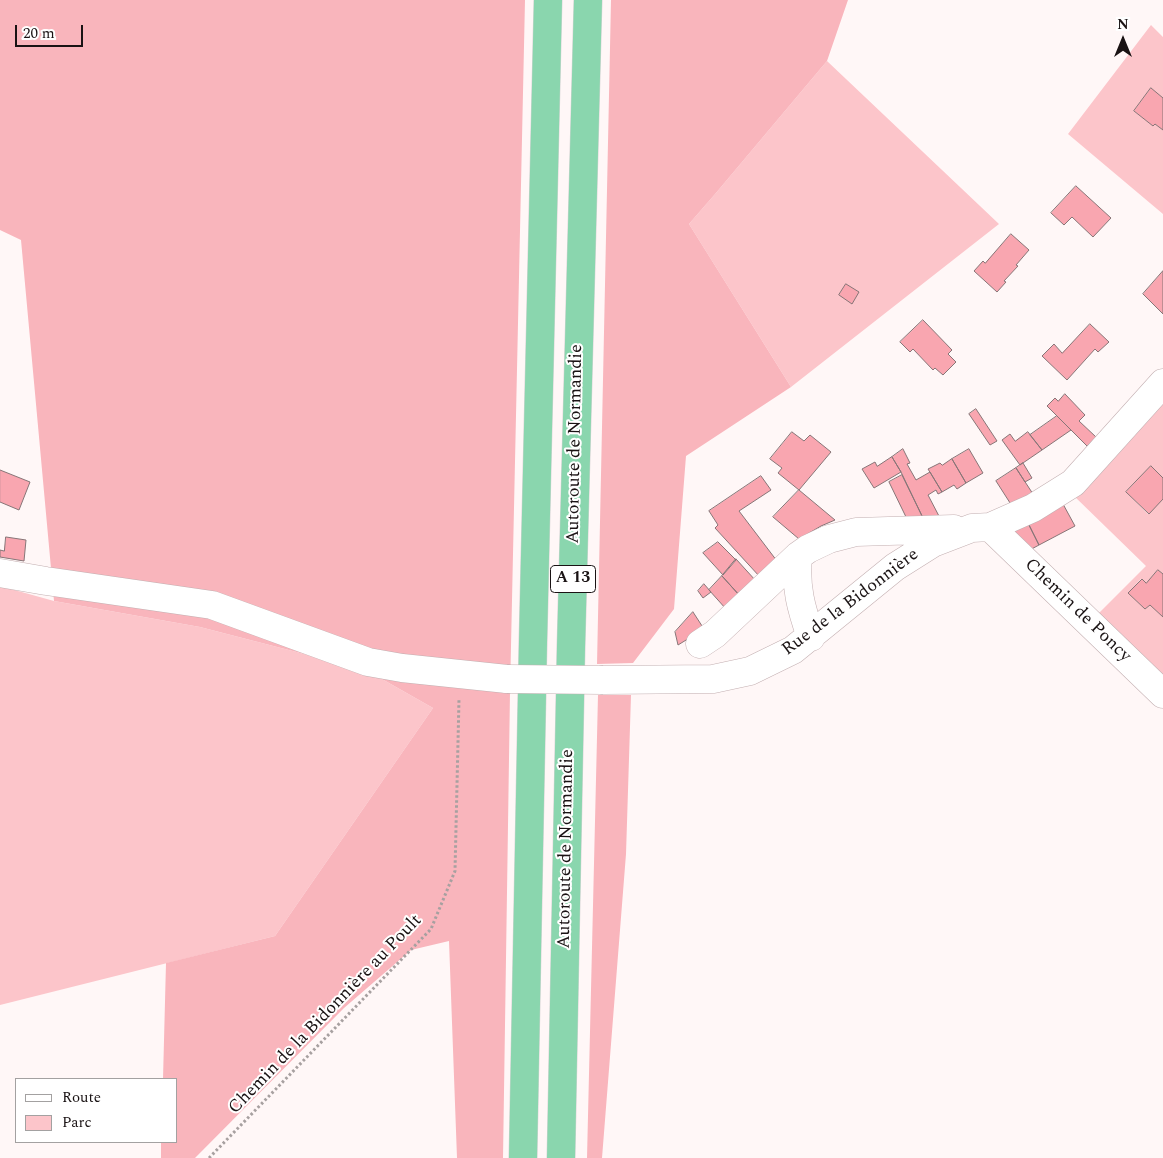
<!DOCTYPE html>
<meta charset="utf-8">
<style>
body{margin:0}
#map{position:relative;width:1163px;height:1158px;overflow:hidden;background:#fff7f7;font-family:Spectral,serif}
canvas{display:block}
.legend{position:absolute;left:15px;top:1078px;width:162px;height:65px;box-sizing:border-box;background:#fff;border:1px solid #a3a1a1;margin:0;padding:6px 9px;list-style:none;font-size:15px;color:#1a1314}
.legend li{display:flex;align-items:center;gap:10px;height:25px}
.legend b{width:25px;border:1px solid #a3a1a1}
.north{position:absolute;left:1098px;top:15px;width:50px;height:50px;-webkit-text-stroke:4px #fff;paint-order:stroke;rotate:0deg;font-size:14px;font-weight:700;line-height:20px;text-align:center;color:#1a1314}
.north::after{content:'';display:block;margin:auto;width:18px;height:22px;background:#1a1314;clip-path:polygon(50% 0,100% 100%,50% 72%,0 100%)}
.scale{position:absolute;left:15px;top:25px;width:68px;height:22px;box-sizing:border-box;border:2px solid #1a1314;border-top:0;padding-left:6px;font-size:15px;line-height:18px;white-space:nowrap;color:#1a1314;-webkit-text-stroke:4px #fff;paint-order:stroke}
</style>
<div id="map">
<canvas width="1163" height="1158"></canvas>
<ul class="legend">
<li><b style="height:6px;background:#fff"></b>Route</li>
<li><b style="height:14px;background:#fcc5ca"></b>Parc</li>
</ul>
<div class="north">N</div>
<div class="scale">20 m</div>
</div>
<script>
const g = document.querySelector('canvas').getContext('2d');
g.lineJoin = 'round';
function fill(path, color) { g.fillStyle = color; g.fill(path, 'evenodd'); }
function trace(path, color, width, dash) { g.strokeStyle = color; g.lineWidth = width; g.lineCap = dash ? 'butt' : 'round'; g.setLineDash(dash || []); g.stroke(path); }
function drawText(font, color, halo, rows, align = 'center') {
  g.font = font + ' Spectral,serif'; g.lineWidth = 4; g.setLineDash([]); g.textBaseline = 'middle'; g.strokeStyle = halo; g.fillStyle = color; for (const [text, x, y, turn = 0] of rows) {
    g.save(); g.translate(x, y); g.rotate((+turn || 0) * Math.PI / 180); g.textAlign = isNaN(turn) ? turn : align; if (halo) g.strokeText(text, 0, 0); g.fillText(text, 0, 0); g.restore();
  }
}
fill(new Path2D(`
 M1151,25L1163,37V98L1151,89L1134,111L1153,126L1155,124L1163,130V214L1068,134Z
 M827,61L999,224L791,387L689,224L716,193Z
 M1163,400V478L1151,467L1126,492L1148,514L1163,499V574L1158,570L1146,583L1141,579L1128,593L1145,609L1150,605L1163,617V681L1095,617L1146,566L1073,495Z
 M0,586L54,601L200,627L366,670L433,708L275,936L0,1005Z`), '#fcc5ca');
fill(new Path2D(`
 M0,0H525L510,692L503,1158H457L449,941L411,950L344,1008L195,1158H161V1142H176V1079H163L166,963L275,936L433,708L366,670L200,627L54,601L21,240L0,230Z
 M611,0H848L827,61L716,193L689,224L791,387L686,456L674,609L633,663L597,664Z
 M598,695H631L626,854L602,1158H587Z`), '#f9b5bc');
const building = new Path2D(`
 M1151,88L1163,98V130L1155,124L1153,126L1134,111Z
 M1076,186L1111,218L1093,237L1072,217L1064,225L1051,213Z
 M1011,234L1029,250L1016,265L1018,266L1004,281L1006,282L997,292L974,271L983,261L985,263Z
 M1163,271V314L1143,294Z
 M846,284L859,292L852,304L839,295Z
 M923,320L952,350L948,354L956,362L943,375L935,368L933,370L913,349L910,352L900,342Z
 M1090,324L1109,342L1098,352L1095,349L1067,380L1042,356L1054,344L1062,353Z
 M1065,394L1085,415L1079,421L1096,437L1087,446L1047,406L1055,398L1058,401Z
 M976,409L997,441L990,445L969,414Z
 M1057,416L1071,430L1042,450L1030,435Z
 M792,432L804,441L810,435L831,452L799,490L778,473L782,468L770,459Z
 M1028,432L1042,450L1020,465L1002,440L1010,434L1015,441Z
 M903,449L910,463L907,464L916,480L930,472L942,492L938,494L936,490L928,495L940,518H923L901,472L892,457Z
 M969,449L983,473L966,483L952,459Z
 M892,457L901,472L874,488L862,469L875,462L877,466Z
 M952,459L966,483L957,489L954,485L942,492L928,469L940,463L942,465Z
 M1023,463L1032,478L1025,482L1016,468Z
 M1151,466L1163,478V499L1149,514L1126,492Z
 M1016,468L1033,494L1012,506L996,481Z
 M0,470L30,482L19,510L0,502Z
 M902,475L923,518L906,517L889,482Z
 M761,476L771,490L739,511L777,561L760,577L715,528L718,525L709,511Z
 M799,490L835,520L821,526L799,539L773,517Z
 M1063,504L1075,526L1039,545L1028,523Z
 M1028,523L1039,545L1026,552L1013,530Z
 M6,537L26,540L24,561L0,557V550L4,551Z
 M718,542L736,560L723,575L703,553Z
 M736,559L756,581L740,596L722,576Z
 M1158,570L1163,574V617L1150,605L1145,609L1128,593L1142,579L1146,583Z
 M722,576L740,596L726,609L709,590Z
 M704,584L711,592L703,598L698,591Z
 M693,612L704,629L678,645L675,632Z`);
fill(building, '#f9a6b0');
trace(building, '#877577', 1);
const minor = new Path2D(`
 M990,527L1163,694
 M798,556C795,587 801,608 811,637
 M0,573L46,581L212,605L368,662L402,668L507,679
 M700,644L715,634L798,556L808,549L829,539L856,532L954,529
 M603,680L713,679L750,671L793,650L895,567L933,543L972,528L990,527L1033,508L1073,483L1163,383`);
const highway = new Path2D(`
 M523,1158L533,642L548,0
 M561,1158L571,647L588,0`);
trace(minor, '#c3afb1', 29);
trace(highway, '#d6d5d5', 29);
trace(new Path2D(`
 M209,1158L431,929L455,871L459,699`), '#a7a0a0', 3, [2.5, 2.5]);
trace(minor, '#fff', 28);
trace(highway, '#8ad6ae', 28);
const minorBridge = new Path2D(`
 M507,679L603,680`);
trace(minorBridge, '#c3afb1', 29, []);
trace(minorBridge, '#fff', 28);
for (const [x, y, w] of [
 [573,579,45]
]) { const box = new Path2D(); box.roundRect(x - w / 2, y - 13.5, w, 27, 4); g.fillStyle = '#fff'; g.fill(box); trace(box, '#1a1314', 1); }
drawText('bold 16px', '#1a1314', null, [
 ["A 13",573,579]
]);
drawText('18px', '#1a1314', '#fff', [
 ["Autoroute de Normandie",576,444,-89],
 ["Rue de la Bidonnière",851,603,-37],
 ["Chemin de Poncy",1077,611,44],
 ["Autoroute de Normandie",567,849,-89],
 ["Chemin de la Bidonnière au Poult",326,1015,-46]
]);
</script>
